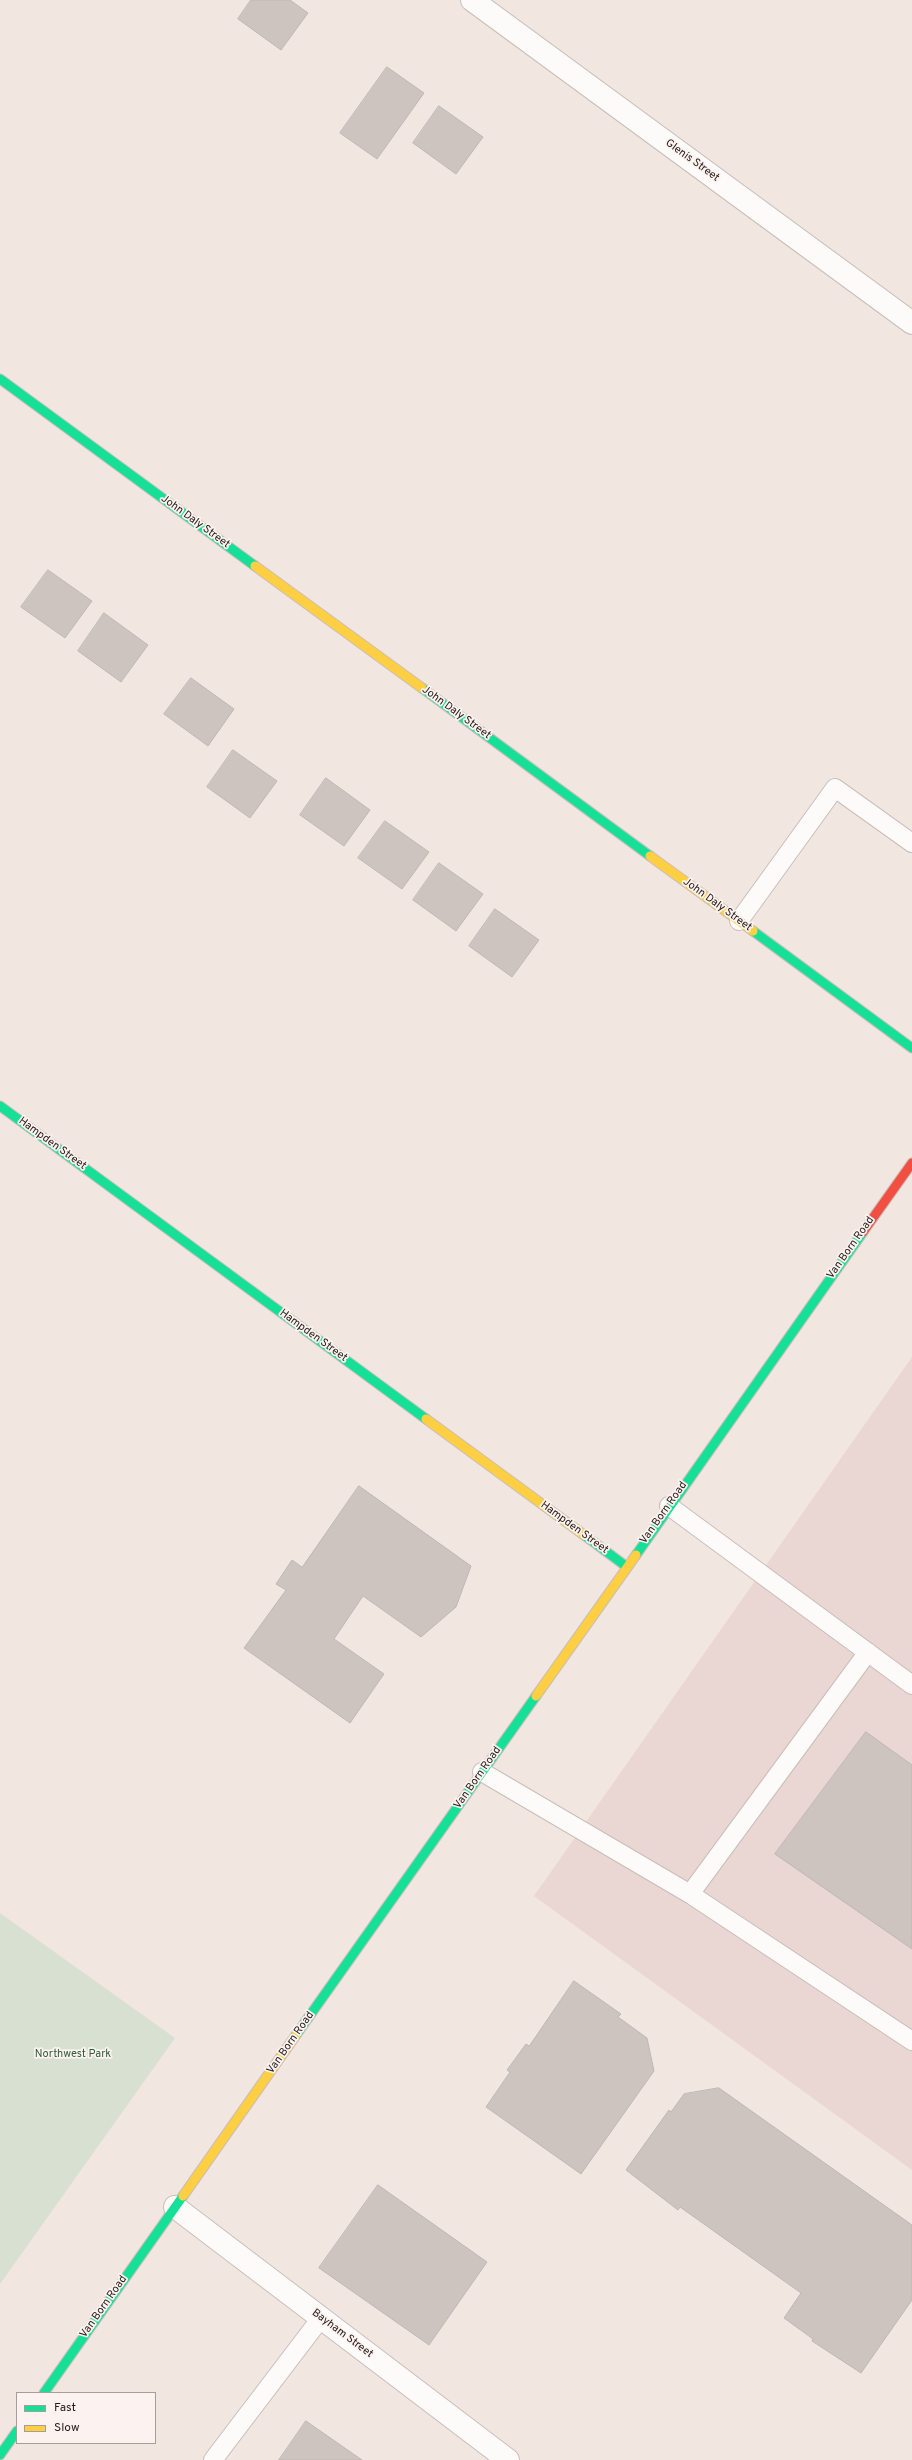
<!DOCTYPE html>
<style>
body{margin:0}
#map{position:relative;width:912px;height:2460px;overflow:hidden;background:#f2e6e1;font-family:Overpass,sans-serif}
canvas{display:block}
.legend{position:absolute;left:16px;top:2392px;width:140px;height:52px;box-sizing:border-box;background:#fcf3f0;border:1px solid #a59d9a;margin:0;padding:5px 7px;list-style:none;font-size:12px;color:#231b18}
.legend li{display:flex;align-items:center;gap:8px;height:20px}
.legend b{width:20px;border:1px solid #a59d9a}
</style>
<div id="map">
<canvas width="912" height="2460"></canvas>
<ul class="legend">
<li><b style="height:5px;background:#16e098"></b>Fast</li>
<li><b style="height:5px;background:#ffcf43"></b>Slow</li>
</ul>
</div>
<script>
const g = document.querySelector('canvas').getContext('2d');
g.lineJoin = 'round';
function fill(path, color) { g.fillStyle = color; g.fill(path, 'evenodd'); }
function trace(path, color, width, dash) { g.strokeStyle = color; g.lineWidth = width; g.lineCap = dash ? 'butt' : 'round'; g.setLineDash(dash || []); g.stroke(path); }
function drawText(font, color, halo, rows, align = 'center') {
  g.font = font + ' Overpass,sans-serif'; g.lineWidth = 3.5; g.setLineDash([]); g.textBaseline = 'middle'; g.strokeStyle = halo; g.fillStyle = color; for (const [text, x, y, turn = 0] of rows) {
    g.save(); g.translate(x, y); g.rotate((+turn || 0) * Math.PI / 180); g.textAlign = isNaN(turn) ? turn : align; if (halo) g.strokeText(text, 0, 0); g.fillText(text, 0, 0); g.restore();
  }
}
fill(new Path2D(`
 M912,1357V2170L534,1896Z`), '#ead6d2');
fill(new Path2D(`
 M0,1913L175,2038L0,2284Z`), '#d8e0d2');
const building = new Path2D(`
 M251,0H290L308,13L281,50L238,19Z
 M387,67L424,93L377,159L340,133Z
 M439,106L483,137L456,174L413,143Z
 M48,570L92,601L65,638L21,607Z
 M104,613L148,645L121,682L78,651Z
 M191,678L234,709L208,746L164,714Z
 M233,750L277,781L250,818L207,787Z
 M326,778L370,810L344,846L300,815Z
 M385,821L429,852L402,889L358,858Z
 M439,863L483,894L456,931L413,900Z
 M495,909L539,940L512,977L469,946Z
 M359,1486L471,1566L456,1607L421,1637L363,1596L334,1639L384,1674L350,1723L244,1648L286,1590L276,1584L292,1560L302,1567Z
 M866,1732L912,1765V1949L775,1854Z
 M574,1981L621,2014L618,2017L647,2038L654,2071L581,2174L486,2107L510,2072L507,2070L526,2044L529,2046Z
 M719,2088L912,2225V2300L861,2373L812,2341L813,2339L784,2318L801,2293L680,2207L678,2210L626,2170L669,2110L671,2112L684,2094Z
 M378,2185L487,2262L429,2345L319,2268Z
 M306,2421L362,2460H279Z`);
fill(building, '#cdc4bf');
trace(building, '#bfb7b2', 1);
const lane = new Path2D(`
 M739,921L835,788L912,843
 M669,1506L912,1685
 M868,1652L690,1894L912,2041
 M482,1772L690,1894
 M213,2460L321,2318`);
const street = new Path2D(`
 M472,0L912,323
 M175,2207L508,2460`);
const fast = new Path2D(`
 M0,379L255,566
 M422,688L650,856
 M753,931L912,1048
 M0,1106L426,1419
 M584,1535L627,1567
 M636,1555L863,1232
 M296,2035L536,1696
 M44,2393L183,2196
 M0,2455L17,2431`);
const slow = new Path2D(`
 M255,566L422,688
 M650,856L753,931
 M426,1419L584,1535
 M536,1696L636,1555
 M183,2196L296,2035`);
const jam = new Path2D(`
 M863,1232L912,1163`);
trace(lane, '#c8beba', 20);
trace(street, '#c8beba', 24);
trace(fast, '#c8beba', 11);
trace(slow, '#c8beba', 11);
trace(jam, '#c8beba', 11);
trace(lane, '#fdfbfa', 18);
trace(street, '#fdfbfa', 22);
trace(fast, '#16e098', 9);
trace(slow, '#ffcf43', 9);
trace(jam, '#f24e42', 9);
drawText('11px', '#231b18', '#fcf3f0', [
 ["Glenis Street",692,161,36],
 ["John Daly Street",195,522,36],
 ["John Daly Street",456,713,36],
 ["John Daly Street",717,905,36],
 ["Hampden Street",52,1144,36],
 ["Van Born Road",851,1248,-55],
 ["Hampden Street",313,1336,36],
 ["Van Born Road",664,1513,-55],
 ["Hampden Street",574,1528,36],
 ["Van Born Road",478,1778,-55],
 ["Van Born Road",291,2043,-55],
 ["Van Born Road",104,2307,-55],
 ["Bayham Street",342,2334,37]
]);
drawText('11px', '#2f5e38', '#fcf3f0', [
 ["Northwest Park",73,2055]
]);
</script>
